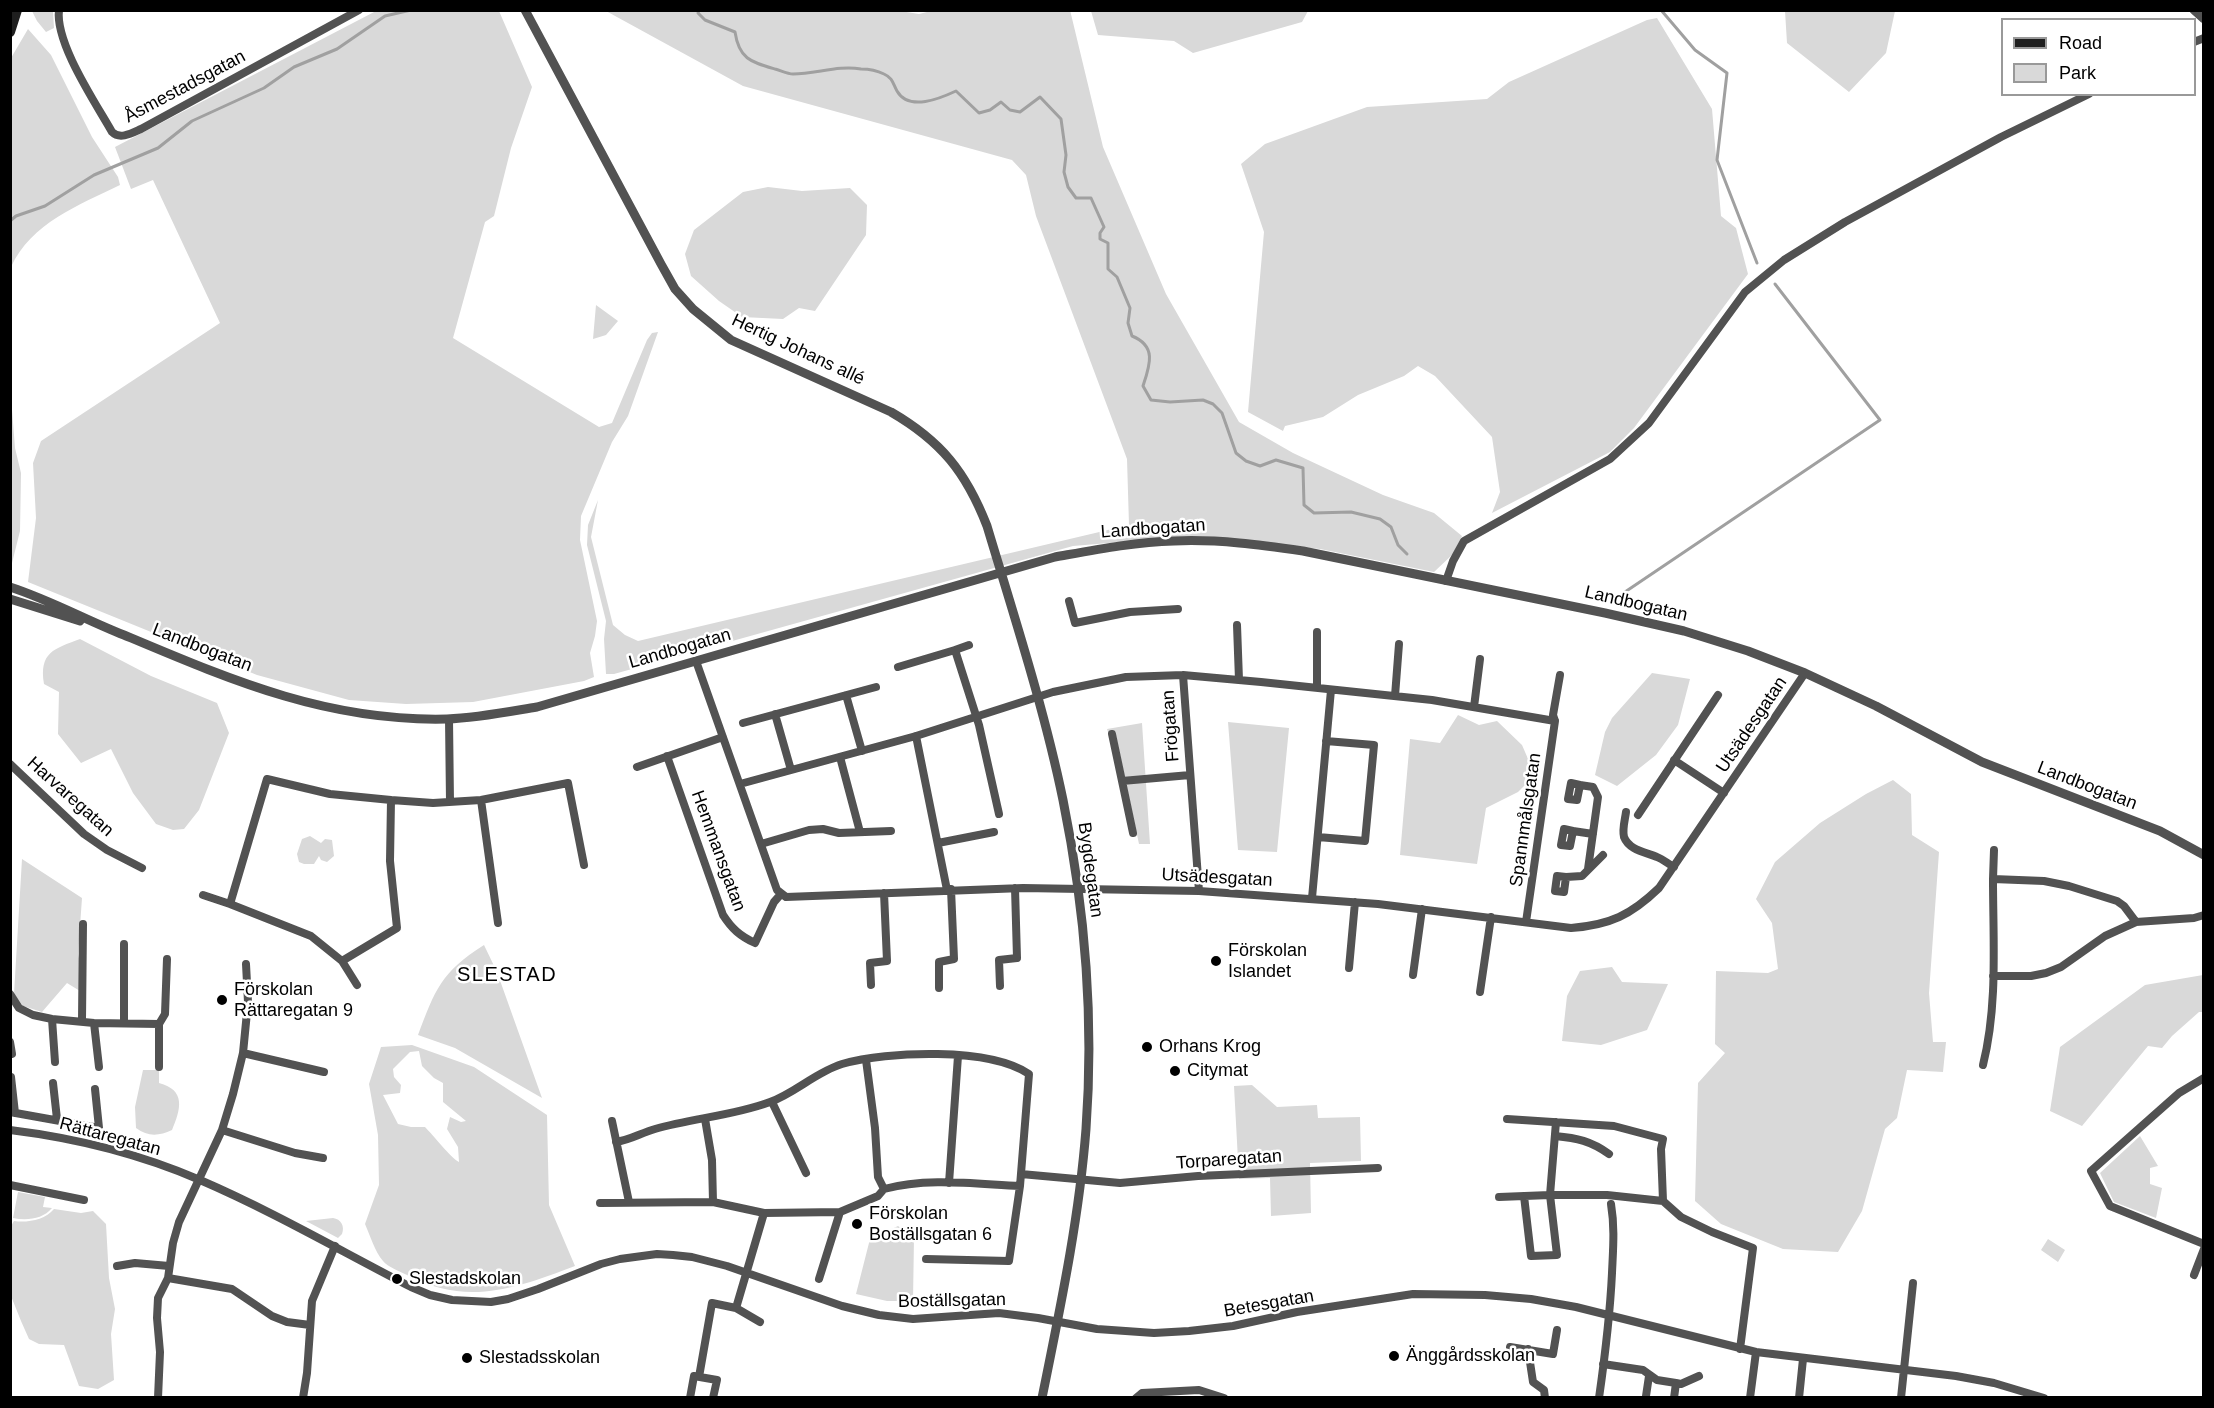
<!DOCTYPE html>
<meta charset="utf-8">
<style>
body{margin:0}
#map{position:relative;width:2214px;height:1408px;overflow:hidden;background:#fff;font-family:Helvetica,sans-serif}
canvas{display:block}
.frame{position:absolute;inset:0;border:12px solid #000;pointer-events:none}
.legend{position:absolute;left:2001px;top:18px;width:195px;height:78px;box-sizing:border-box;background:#fff;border:2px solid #999;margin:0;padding:8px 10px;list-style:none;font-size:18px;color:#000}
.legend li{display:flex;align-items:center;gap:12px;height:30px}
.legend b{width:30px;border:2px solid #999}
</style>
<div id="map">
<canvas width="2214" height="1408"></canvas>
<div class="frame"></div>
<ul class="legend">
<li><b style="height:8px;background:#1f1f1f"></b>Road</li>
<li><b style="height:16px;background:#d9d9d9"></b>Park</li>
</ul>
</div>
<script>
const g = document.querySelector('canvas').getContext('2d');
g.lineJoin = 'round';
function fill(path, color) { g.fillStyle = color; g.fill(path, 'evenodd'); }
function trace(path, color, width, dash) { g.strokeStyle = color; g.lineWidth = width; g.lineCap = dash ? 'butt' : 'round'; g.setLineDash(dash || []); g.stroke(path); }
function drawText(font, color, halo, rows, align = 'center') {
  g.font = font + ' Helvetica,sans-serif'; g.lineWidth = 5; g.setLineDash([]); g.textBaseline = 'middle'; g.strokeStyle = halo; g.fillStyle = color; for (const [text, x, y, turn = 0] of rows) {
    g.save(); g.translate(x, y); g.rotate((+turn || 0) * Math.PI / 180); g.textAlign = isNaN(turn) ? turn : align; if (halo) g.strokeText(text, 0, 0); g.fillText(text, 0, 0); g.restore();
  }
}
fill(new Path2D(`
 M894,10L919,14L935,10H1070L1103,147L1166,294L1239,422L1293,453L1383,495L1434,513L1462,536L1453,554L1434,572L1320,549L1211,538L1156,539L1073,546L614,674H606L604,639L606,621L587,545L588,525L598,500L591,537L613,625L625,635L638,641L1129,525L1127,459L1036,216L1026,175L1012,160L743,86L606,11Z
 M32,11H53L54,28L46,32L37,21Z
 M376,11H499L532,87L511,148L494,216L485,222L453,338L599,427L612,423L647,340L652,333L658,332L628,416L612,442L581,516L580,540L597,621L595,636L590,653L594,677L584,681L473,702L406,704L349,700L257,675L28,582L36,518L33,463L41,441L220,323L153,180L131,189L115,147Z
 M1091,11V10L1308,11L1302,22L1193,53L1174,41L1098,35Z
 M1785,11V10L1895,11L1886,53L1849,92L1787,43Z
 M1657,18L1712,109L1721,216L1736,228L1748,274L1634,428L1610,452L1492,513L1500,492L1492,437L1435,376L1418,366L1404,376L1358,395L1323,417L1285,426L1283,431L1248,412L1264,232L1241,164L1265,144L1367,107L1487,99L1509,82L1647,20Z
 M28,29L51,55L92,137L118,177L120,185C79,205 31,223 11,267V58Z
 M768,187L802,191L850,188L867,205L866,235L815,311L799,308L783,319L742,317L719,301L691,276L685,254L694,230L743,192Z
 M596,305L618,321L606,335L593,339Z
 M10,384L15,448L21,473L20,531L11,567Z
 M80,639L151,676L217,703L229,733L199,810L184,829L173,830L156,824L133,793L111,749L81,763L58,734L59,692L44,684C39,652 54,649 80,639Z
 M1652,673L1690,679L1678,725L1656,755L1617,786L1595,775L1605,732L1612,718Z
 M1458,715L1479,725L1497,721L1522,745L1535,775L1518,792L1486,808L1477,864L1400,855L1410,739L1440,743Z
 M1228,722L1289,728L1277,852L1238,850Z
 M1142,723L1150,844H1139L1115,731L1108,732L1107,729Z
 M1893,780L1911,794L1912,835L1939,852L1929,993L1933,1042H1946L1943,1072L1907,1070L1897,1118L1885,1129L1862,1211L1838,1252L1783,1249L1721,1224L1695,1201L1698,1083L1725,1053L1715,1044L1716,971L1768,973L1778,969L1772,923L1756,899L1775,862L1820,823L1866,794Z
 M310,836L321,843L325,839L332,840L334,856L327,862L321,860L319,856L314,864H304L299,862L297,854L302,839Z
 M22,859L82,898L78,954L80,964V991L67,983L42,1012L23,1006L14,994Z
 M484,945L497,972L542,1098L455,1048L418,1035C435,990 441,972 484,945Z
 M1612,967L1622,982L1668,984L1647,1030L1601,1045L1562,1041L1567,996L1580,971Z
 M2203,975V1012H2199L2172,1036L2162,1048L2148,1046L2082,1126L2050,1111L2060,1047L2145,985Z
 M412,1045L474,1067L547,1115L549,1205L575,1266C517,1288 467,1307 407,1275C399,1271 388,1267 383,1261C375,1252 370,1235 365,1224L379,1185L378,1135L369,1084L381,1047ZM419,1051L422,1066L434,1078L443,1083V1102L466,1121L461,1122L450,1117L447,1129L458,1147L459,1162C451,1158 433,1135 425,1127H411L398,1124L383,1095L400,1093L401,1085L394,1077L393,1069L410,1052Z
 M143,1070H159V1083C186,1090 181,1109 172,1130C159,1136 148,1137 136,1128L135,1107Z
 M1252,1085L1277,1107L1317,1105L1318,1118L1360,1117L1361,1161L1310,1163L1311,1213L1271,1216L1270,1178L1239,1179L1234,1086Z
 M2140,1136L2158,1166L2150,1168V1184L2162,1188L2156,1218L2114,1202L2100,1173Z
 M18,1192L45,1197L43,1207L52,1208C43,1219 27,1221 13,1218Z
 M54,1209L81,1213L93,1211L106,1224L109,1278L115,1309L111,1334L114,1380L98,1389L79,1386L64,1345L39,1344L29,1339L21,1321L11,1296V1226L14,1221C27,1223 45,1220 54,1209Z
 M333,1218C341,1219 345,1226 342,1234L338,1238L306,1221Z
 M898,1226L914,1237L913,1301H887L856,1294L870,1239Z
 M2048,1239L2065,1250L2058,1262L2041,1250Z`), '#d9d9d9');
trace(new Path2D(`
 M699,10L698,13L705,20L735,32C739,59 751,62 775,69C780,70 787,74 793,74C816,74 838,65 861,69C868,69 878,71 884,74C893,78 893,84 897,91C909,112 941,98 956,91L979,113L990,110L1001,102L1010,110L1020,112L1040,97L1061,119L1066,155L1064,172L1068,187L1076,198H1091L1104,227L1100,233V239L1108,243V269L1117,277L1130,308L1128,323L1132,336C1157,346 1150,365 1143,386L1151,400L1170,402L1203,400L1213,404L1222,413L1236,453L1246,461L1260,466L1276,460L1303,468L1304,505L1314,513L1351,512L1380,519L1391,527L1398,545L1407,554
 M1661,10L1695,50L1727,73L1717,160L1757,263
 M10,221L16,216L45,206L94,175L158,148L192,121L264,88L294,67L337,49L385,16L411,10
 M1619,596L1880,420L1775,284`), '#a0a0a0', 3);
trace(new Path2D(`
 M59,10C55,43 95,102 112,132C120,140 132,133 141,129L359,10
 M2194,42L2204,38
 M1446,581L1453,561L1464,541L1610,459L1649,423L1745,292L1784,260L1845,222L2001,137L2089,94
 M1069,601L1075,623L1130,612L1178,609
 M1237,625L1239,680
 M1317,632V688
 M969,645L955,650L979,725L999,814
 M696,661L777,890L786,897L1023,888L1199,891L1378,904L1571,928C1610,925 1631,915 1659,888L1805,673
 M898,667L955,650
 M1183,675L1199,891
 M846,695L862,751
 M1395,696L1399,644
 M1474,707L1480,659
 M775,714L791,770
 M449,719L450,802
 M743,723L876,687
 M1112,734L1133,833
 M916,736L947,890
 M667,756L723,915C732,929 740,936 755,943L774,902L781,894
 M840,757L860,832
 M1674,760L1724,793
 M10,764L84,834L107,850L142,868
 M637,767L723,737
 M1122,781L1190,775
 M1571,783L1580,785L1577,800L1568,799Z
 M740,784L916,736L1053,692L1126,677L1183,675L1261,682L1432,700L1555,721
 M1580,785L1593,787L1598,797L1588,869
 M391,800L330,794L267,779L230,904L311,936L342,961L397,928L390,861L391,800L433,803L481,800L568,783L584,865
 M481,800L498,923
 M1626,812C1625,820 1622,829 1624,837C1629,850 1645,852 1657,857C1663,859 1668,864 1674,867
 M1638,815L1718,695
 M1564,829L1573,831L1570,846L1561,845Z
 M1573,831L1593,834
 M1318,837L1365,841L1374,745L1326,741
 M938,843L994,832
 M761,844L809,830L823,829L839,833L891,831
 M1557,876L1566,877L1564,892L1555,891Z
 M1566,877L1582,876L1603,855
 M1993,879L1994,850
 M203,895L230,904
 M1312,898L1331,690
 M1526,922L1555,721L1553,715L1560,675
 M342,961L357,985
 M1349,968L1355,902
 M1413,975L1422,909
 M1993,976H2031L2046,973L2061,967L2105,936L2136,922
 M871,985L870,963L887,961L884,893
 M1000,986L999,960L1017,958L1015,888
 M939,988V962L954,959L951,889
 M1480,992L1491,917
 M10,994L19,1008L33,1015L52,1019L94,1023L159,1024L165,1014L167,959
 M52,1019L55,1062
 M82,1020L83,924
 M124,1022V944
 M94,1023L99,1067
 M10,1042L12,1054
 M243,1053L324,1072
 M866,1060L875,1128L878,1177L884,1189
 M1983,1065C1998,1005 1993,941 1993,879L2044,881L2069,886L2117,901L2124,906L2136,922L2194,918L2204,915
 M159,1067V1024
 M11,1077L15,1113
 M2204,1078L2179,1093L2091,1171L2110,1206L2204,1244
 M53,1083L57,1119
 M772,1102L806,1173
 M10,1112L99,1128L95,1089
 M705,1119L712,1160L713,1202
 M1507,1119L1614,1126L1663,1139L1661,1149L1663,1201
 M612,1121L629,1202
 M10,1130C75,1138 140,1154 200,1180C272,1211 341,1251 411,1287L430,1295L452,1300L491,1302L508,1299L538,1289L601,1264L620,1259L657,1254L673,1255L692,1257L727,1266L842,1306L879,1315L913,1319L999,1313L1038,1318L1097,1329L1154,1333L1189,1331L1233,1326L1297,1312L1413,1294L1485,1295L1531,1299L1576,1307L1756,1352L1956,1376L1994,1383L2044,1398
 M222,1130L295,1153L323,1158
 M1555,1136C1577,1138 1591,1141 1609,1154
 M616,1142C630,1140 641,1133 655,1129C693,1118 732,1116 770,1102C795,1093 816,1072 842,1064C888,1051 989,1047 1029,1074L1020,1186L1009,1261L926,1259
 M1021,1174L1120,1183L1198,1176L1378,1168
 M949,1183L958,1056
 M10,1185L84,1200
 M884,1189C927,1177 976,1184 1020,1186
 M1524,1196L1531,1256L1557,1255L1550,1195L1556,1122
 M1499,1197L1550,1195H1607L1663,1201L1681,1217L1712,1232L1753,1248L1740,1349
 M600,1203L713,1202L764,1213L840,1212L878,1196L884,1189
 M117,1266L135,1263L169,1266
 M2194,1275L2204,1249
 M168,1278L232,1289L272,1316L287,1322L310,1325
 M819,1279L840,1212
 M736,1308L760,1322
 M1510,1347L1553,1354L1557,1330
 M1528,1349L1533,1382L1544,1390L1545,1398
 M1603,1364L1643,1370L1657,1380L1676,1383
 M699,1377L712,1303L736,1308L764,1213
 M1646,1396L1649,1376
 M158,1398L160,1352L157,1318L158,1298L168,1278L173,1243L179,1222L222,1130L233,1094L243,1053L248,1002L246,964
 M303,1398L307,1373L312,1301L335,1246
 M690,1398L694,1376L717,1380L713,1398
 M1136,1398L1142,1393L1199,1390L1224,1398
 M1599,1398C1605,1356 1610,1315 1612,1273C1613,1250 1615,1228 1611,1204
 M1674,1398L1676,1383L1681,1384L1699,1376
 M1750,1398L1756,1352
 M1799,1398L1803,1359
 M1901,1398L1913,1283`), '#525252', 8);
trace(new Path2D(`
 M525,10L661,264L675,289L693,309L731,340L891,412C941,441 966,472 987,526C1014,616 1044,708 1063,800C1085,908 1094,1020 1086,1129C1079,1220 1060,1309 1042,1398
 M2194,10L2204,19
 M10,587C50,600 86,620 124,635C231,680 328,722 447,719C477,718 507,712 537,707L1055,557C1094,550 1134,542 1174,541C1218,539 1261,545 1303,551L1605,613L1684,631L1748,651L1805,673L1876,706L1982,762L2160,831L2204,855
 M10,599L80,621`), '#525252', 9);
trace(new Path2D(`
 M10,32L17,10`), '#1f1f1f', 10);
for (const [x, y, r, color] of [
 [1216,961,6,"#000"],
 [222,1000,6,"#000"],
 [1147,1047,6,"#000"],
 [1175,1071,6,"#000"],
 [857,1224,6,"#000"],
 [397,1279,6,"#000"],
 [1394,1356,6,"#000"],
 [467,1358,6,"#000"]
]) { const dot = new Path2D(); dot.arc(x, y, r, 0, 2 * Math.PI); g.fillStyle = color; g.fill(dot); trace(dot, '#fff', 2); }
drawText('18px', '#000', '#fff', [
 ["Åsmestadsgatan",185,87,-28],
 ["Hertig Johans allé",798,350,25],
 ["Landbogatan",1153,529,-4],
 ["Landbogatan",1636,604,13],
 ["Landbogatan",202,648,21],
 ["Landbogatan",680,649,-16],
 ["Utsädesgatan",1752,725,-56],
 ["Frögatan",1171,726,-94],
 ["Landbogatan",2087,786,21],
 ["Harvaregatan",70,797,42],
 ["Spannmålsgatan",1526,820,-82],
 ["Hemmansgatan",718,851,70],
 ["Bygdegatan",1090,870,82],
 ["Utsädesgatan",1217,878,3],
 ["Rättaregatan",110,1137,15],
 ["Torparegatan",1229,1160,-4],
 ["Boställsgatan",952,1301,-1],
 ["Betesgatan",1269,1304,-10]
]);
drawText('18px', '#000', '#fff', [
 ["Förskolan",1228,951],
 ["Islandet",1228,972],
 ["Förskolan",234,990],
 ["Rättaregatan 9",234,1011],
 ["Orhans Krog",1159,1047],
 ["Citymat",1187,1071],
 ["Förskolan",869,1214],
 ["Boställsgatan 6",869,1235],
 ["Slestadskolan",409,1279],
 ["Änggårdsskolan",1406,1356],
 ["Slestadsskolan",479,1358]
], 'left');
g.letterSpacing = '1.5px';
drawText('20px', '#000', '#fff', [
 ["SLESTAD",507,975]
]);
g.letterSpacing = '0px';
</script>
